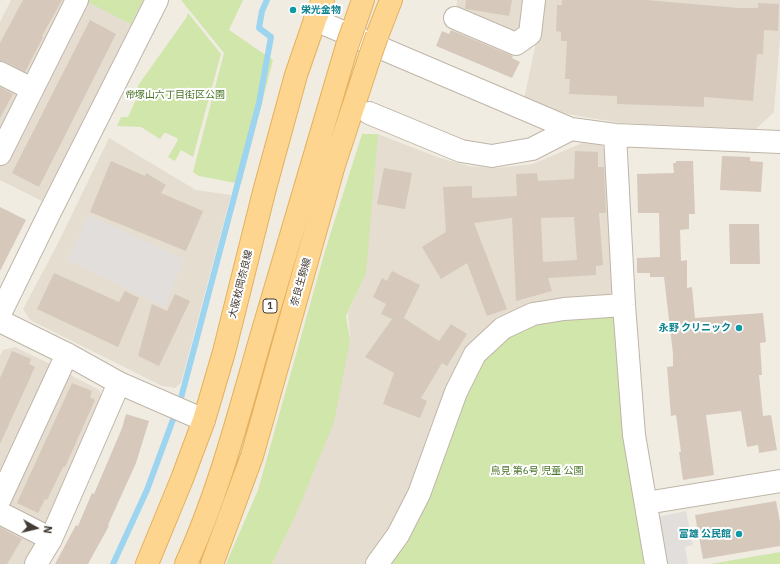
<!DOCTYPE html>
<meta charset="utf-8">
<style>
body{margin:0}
#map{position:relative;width:780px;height:564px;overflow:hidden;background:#f1ece2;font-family:"IBM Plex Sans",sans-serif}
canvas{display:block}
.north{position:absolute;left:16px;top:508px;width:40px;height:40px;-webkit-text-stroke:3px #fff;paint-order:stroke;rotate:98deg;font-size:11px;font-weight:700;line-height:16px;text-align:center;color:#433b33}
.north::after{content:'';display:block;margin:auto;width:14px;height:18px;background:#433b33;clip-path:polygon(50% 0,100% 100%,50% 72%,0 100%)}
</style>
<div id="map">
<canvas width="780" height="564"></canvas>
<div class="north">N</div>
</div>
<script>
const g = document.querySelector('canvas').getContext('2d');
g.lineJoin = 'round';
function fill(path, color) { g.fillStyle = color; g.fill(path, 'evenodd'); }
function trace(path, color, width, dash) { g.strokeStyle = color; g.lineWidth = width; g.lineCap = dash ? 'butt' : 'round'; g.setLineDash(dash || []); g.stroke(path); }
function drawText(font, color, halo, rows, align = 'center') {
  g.font = font + ' "IBM Plex Sans","Noto Sans JP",sans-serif'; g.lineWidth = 4; g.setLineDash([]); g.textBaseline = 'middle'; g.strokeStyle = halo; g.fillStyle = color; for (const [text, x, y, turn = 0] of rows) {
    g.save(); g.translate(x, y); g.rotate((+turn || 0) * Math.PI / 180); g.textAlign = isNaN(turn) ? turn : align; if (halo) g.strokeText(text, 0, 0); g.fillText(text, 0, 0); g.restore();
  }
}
fill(new Path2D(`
 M11,0H144L42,201L0,180V22Z
 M457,0H529L526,26L512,34L456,13Z
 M541,0H780V38L774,112L756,129L621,123L567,114L524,99L535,47Z
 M378,134L437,157L468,166L496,168L533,164L582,143L600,144L606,149L614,290L610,297L541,301L517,310L494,321L479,336L459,361L445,390L422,465L381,545L366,564H272L294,519L350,336L348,313L366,271L357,215Z
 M109,138L196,190L231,195L181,383L175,388L162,386L30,320L23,309L57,245Z
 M15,347L52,365L0,486V356L3,350Z
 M67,373L99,390L105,404L51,526L42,527L10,511L8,501Z
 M0,523L36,539L39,550L31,564H0Z`), '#e5ddd0');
fill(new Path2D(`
 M84,0H143L131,24Z
 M181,0H243L229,30L273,60L241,184L199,176L193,172L224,53Z
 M188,13L221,54L193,157L181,150L175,161L168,157L178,140L177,138L166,133H164L160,139L141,127L117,126L121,117H128L141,89L137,87L186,18Z
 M362,134H378L366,273L346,316L350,340L334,422L294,519L272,564H226L258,490L325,251Z
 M609,315L616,321L647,564H389L406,541L422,512L438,472L469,384L480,363L505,338L545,320Z
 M780,552V564H710Z`), '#d0e6aa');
fill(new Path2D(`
 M89,215L184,259L165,307L67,260Z
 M686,511L693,545L685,547L688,564H666L658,517Z`), '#e1dedb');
trace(new Path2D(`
 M113,564L147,490L181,398L259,103L271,37L259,28L262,11L267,0`), '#9dd4f0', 6);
fill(new Path2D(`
 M23,0H62L42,36L43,37L25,72L6,62L0,61V43Z
 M466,0H512L509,16L466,9H465Z
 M562,0H646L739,8H758V3L779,4L778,31L764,30L763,54H757L753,101L704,97V107L617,104V96L569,94L570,79H565L567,41H561V32L556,31L557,5H562Z
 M90,20L116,34L39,187L12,173Z
 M451,30L513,56L512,58L520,62L512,78L436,46L442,31L449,34Z
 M0,87L13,94L0,118Z
 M575,151L598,152V167H604L606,213H599L603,265L596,266V275L548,278L552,291L516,301L512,218L474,223L507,309L487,316L467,263L441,279L422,247L446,232L443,187L472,186V198L517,196L516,174L537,173L538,181L574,179ZM574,217L577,260L543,262L541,218Z
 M722,156L750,157V161L763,162L761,192L720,190Z
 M111,161L145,176L146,173L166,185L161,193L203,211L186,251L90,212Z
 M676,161H693L695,214H689V229L680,230L681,261L687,260V288L692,287L695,318L763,313L766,342L760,343L762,375H759L763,416L771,415L777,450L759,453L758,445L747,447L741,411L706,415L714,475L683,480L679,452H681L676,415L671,416L667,367L673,366V354L664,277H650V273H637V258L660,257L659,213H638L637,174L674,173L673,163H676Z
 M384,168L412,173L405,209L377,204Z
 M0,207L26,220L0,271Z
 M729,224H759L760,264H730Z
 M392,271L420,285L404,318L439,341L451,324L467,334L447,366L442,363L421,398L427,401L420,418L383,404L394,373L365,357L392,319L381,314L386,304L373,297L382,278L387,281Z
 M54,273L119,302L125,291L139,298L118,347L37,309Z
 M175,294L190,301L159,366L138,356L152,304L167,311Z
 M12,351L31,359L29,364L35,367L0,444V378Z
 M72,383L92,391L90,397L95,400L65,467H63L47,500L45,499L38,513L17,503Z
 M126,414L149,421L136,463L108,525L109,526L88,564H55L76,525L78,526L92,493L94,494L122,428Z
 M776,501L780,522V546L703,559L695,515Z
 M0,527L22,539L7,564H0Z`), '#d6c9bb');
const minor = new Path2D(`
 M455,18L516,44L530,34L534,0
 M315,20L571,129L615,135L780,142
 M0,73L32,89
 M369,113L461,151L492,156L532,149L571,129
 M615,135L624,305L634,435L656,564
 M0,154L77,0
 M0,314L50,212L157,0
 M0,321L67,354L119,383L204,420
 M0,499L67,354
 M646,503L780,481
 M0,513L51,539
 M36,564L51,539L119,383
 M377,564L398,535L419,494L456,392L475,354L503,328L533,314L564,309L624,305`);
const major = new Path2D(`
 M354,26L363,0
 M377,36L391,0
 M147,564L182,479L204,420L224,352L264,192L296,75L315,20L323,0
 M186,564C219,492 239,413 261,337C289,240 318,143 347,46
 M212,564L252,456L334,165L370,56`);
trace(minor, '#bfb5a8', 24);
trace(major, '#e3b15f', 24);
trace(minor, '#fff', 22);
trace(major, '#fed58e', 22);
const majorBridge = new Path2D(`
 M347,46L354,26
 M370,56L377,36`);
trace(majorBridge, '#e3b15f', 24, []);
trace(majorBridge, '#fed58e', 22);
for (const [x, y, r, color] of [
 [293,10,4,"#0f9aa8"],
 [739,328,4,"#0f9aa8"],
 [739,534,4,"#0f9aa8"]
]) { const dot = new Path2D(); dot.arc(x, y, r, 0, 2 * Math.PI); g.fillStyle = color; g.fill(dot); trace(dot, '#fff', 1.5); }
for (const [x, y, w] of [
 [270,306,14]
]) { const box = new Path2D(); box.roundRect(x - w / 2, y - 7, w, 14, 3); g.fillStyle = '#fff'; g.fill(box); trace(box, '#433b33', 1); }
drawText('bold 9px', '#433b33', null, [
 ["1",270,306]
]);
drawText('bold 10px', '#0d838f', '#fff', [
 ["栄光金物",301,10,"left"],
 ["永野 クリニック",731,328],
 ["富雄 公民館",731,534]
], 'right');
drawText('10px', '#4a7427', '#fff', [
 ["帝塚山六丁目街区公園",175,95],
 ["鳥見 第6号 児童 公園",537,471]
]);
drawText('10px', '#433b33', '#fff', [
 ["奈良生駒線",301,282,-74],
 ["大阪枚岡奈良線",241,284,-76]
]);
</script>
